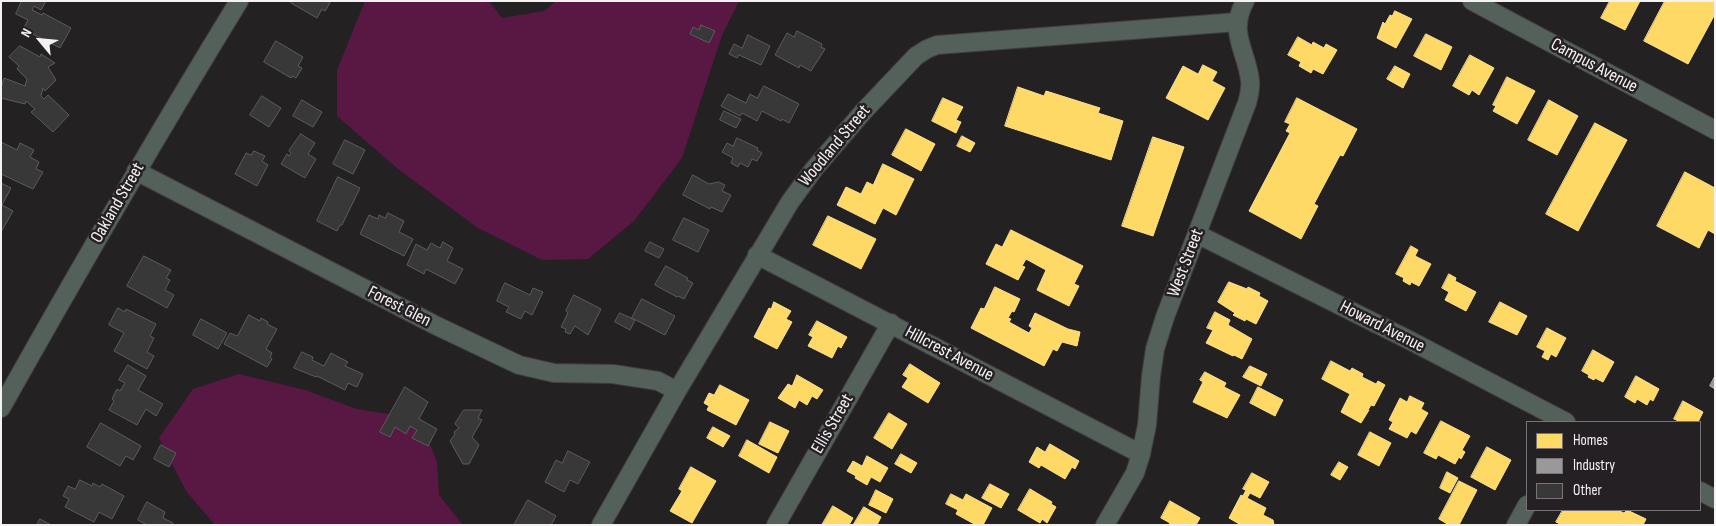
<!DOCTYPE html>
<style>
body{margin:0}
#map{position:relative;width:1716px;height:526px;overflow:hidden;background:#242123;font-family:"Sofia Sans Condensed",sans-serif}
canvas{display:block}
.frame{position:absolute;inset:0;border:2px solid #f5f2f4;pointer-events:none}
.legend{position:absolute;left:1526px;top:421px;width:175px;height:90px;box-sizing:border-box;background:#252023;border:1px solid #787477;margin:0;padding:6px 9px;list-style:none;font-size:15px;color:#f5f2f4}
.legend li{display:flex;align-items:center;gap:10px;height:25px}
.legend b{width:25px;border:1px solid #787477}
.north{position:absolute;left:15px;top:15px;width:50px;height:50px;-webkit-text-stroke:4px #252023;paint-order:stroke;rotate:298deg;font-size:14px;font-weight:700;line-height:20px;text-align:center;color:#f5f2f4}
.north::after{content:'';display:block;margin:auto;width:18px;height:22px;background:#f5f2f4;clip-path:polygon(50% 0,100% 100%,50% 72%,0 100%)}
</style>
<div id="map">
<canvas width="1716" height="526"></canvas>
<div class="frame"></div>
<ul class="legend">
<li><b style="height:14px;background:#ffd966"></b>Homes</li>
<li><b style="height:14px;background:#999"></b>Industry</li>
<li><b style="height:14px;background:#393839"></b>Other</li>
</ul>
<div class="north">N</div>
</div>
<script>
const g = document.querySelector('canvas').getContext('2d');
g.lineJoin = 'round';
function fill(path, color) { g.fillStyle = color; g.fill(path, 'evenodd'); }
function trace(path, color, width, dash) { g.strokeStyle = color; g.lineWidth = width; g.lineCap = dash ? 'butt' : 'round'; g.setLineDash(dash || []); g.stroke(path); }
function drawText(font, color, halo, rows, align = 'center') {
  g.font = font + ' "Sofia Sans Condensed",sans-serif'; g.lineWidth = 5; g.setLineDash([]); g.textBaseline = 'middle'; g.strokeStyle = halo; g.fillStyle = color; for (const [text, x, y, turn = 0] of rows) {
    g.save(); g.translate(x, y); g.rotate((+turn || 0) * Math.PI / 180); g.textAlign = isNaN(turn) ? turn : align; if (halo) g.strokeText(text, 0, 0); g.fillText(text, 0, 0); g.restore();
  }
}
fill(new Path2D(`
 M365,1H489L502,18L544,11L556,1H739L722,35L682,158L634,221L588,259L542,260L478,228L398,169L337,116V70Z
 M239,374L305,390L357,409L420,419L437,462L439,495L463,525H215L186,491L159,438L193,389Z`), '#591744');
const homes = new Path2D(`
 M1610,1H1640L1625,30L1601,18Z
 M1665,1H1715V14L1688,64L1644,41Z
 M1395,11L1412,19L1396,48L1377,38L1383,22L1385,24L1390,15L1392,16Z
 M1426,34L1452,47L1441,70L1414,56Z
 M1298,37L1312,45L1313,42L1324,48L1326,44L1337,50L1323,74L1313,69L1311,73L1299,66L1301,62L1288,55Z
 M1470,55L1494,68L1479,95L1472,90L1469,95L1453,86Z
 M1203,65L1217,72L1212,81L1225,88L1208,120L1166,98L1183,66L1198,74Z
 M1395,66L1410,74L1403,88L1387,79Z
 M1507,77L1535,91L1517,124L1493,111L1496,106L1493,105Z
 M1018,87L1044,96L1046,91L1100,108L1098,113L1123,121L1111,160L1005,126Z
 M943,98L963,107L956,120L961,122L956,133L932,121Z
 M1297,98L1357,129L1343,156L1340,155L1314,204L1318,206L1301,239L1249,211L1290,133L1286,131L1290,124L1285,122Z
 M1549,100L1578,116L1557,155L1528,140Z
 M1595,123L1627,140L1578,231L1546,214Z
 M906,129L935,144L921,171L892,155Z
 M962,136L975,143L970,152L957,146Z
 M1153,137L1184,147L1153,236L1122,226Z
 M883,164L914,179L896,215L883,208L875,224L837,205L846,187L861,194L867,182L873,185Z
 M1685,172L1715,188V234L1708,230L1699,248L1657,226Z
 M828,216L876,239L861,269L813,245Z
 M1011,230L1083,266L1074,284L1079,286L1069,306L1037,290L1046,270L1026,259L1022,266L1025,267L1018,280L986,264L996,244L1002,247Z
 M1411,246L1418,250L1415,256L1431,264L1419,286L1411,282L1410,285L1403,281L1404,278L1396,274Z
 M1449,274L1456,278L1455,281L1476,292L1466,311L1445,300L1449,292L1442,288Z
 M1229,282L1247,289L1248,287L1260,293L1259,296L1268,301L1256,324L1246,319L1245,321L1233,315L1235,313L1218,302Z
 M995,287L1020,299L1014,312L1012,311L1008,318L1011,319L1009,322L1029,333L1032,328L1029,326L1035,313L1068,329L1080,332L1077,346L1062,342L1057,351L1053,349L1044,366L971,328L981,308L984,309Z
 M774,302L791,311L786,319L792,322L777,349L754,337L769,308L771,309Z
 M1500,302L1527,316L1517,335L1489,322Z
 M1215,312L1230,320L1228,325L1252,339L1242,359L1234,355L1233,356L1206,343L1213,330L1207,328Z
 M817,321L847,337L841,348L838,346L832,358L808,346L813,337L809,335Z
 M1547,328L1566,338L1556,357L1551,354L1548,360L1542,357L1545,351L1537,347Z
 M1593,350L1614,362L1603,382L1595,378L1594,380L1588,377L1589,375L1582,371Z
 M1331,361L1350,371L1352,368L1363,374L1362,377L1376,384L1378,381L1385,385L1374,406L1371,405L1368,410H1369L1361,423L1341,412L1350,394L1322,379Z
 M910,364L940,383L928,403L902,387L908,378L903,375Z
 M1250,366L1267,374L1261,386L1243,377Z
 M1205,372L1226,383L1224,387L1240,395L1227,418L1193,402L1203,382L1200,380Z
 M797,375L823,390L817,399L812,396L807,405L799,400L795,408L778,398L788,384L792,386Z
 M1636,376L1659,389L1653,401L1650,399L1647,405L1637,399L1635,403L1625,397Z
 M720,385L749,400L736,425L707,410L709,406L704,403L709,393L714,395Z
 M1258,387L1283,400L1275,416L1250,403Z
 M1410,396L1424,403L1421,409L1428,413L1416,434L1411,431L1407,438L1389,429L1393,422L1389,420L1400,398L1407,402Z
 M1683,401L1703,412L1698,422H1681L1674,419Z
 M889,413L907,424L892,449L874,438Z
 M1441,421L1470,436L1462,450L1465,452L1461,459L1459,457L1455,464L1438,455L1436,459L1424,453Z
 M770,422L789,431L778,453L759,444Z
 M713,427L730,436L723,447L707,438Z
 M1370,432L1391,443L1379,466L1358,455Z
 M747,440L777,457L769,473L739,456Z
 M1050,444L1079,461L1075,469L1072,467L1065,479L1041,465L1039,468L1029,462L1037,447L1045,452Z
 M1487,447L1511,460L1495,490L1471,477Z
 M901,454L917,463L911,473L895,464Z
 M867,456L888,468L880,482L871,477L867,485L855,478L856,476L847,471L853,461L862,466Z
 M1339,462L1348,467L1340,480L1331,475Z
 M691,467L716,481L692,523L670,511L682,491L679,489Z
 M1447,472L1458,478L1450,493L1440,488Z
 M1252,473L1269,482L1260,498L1250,493L1247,498L1266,508L1263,515L1273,520L1274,525H1241L1229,518L1241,495L1243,496L1246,490L1243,489Z
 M1459,481L1477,490L1459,525H1449L1439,519Z
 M990,484L1009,494L1001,508L982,498Z
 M1030,489L1052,502L1051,504L1056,507L1047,523L1042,519L1040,523L1018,510Z
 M876,490L893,499L886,513L869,505Z
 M951,494L963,500L966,494L992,508L983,525H976L956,514L958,510L946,504Z
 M1170,501L1200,518L1196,525H1169L1170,523L1161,518Z
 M833,506L853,518L849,525H822Z
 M864,507L881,517L877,525L854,524Z
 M1563,510H1617L1624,513L1627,510L1646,519L1643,525H1562L1556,522Z`);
fill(homes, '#ffd966');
trace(homes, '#fce091', 1);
const industry = new Path2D(`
 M1715,376V389L1710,386Z`);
fill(industry, '#999');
trace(industry, '#b5b4b4', 1);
const building = new Path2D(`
 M22,1H46L41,10L34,6L32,10L42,15L43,13L71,28L60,48L23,29L28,20L16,14Z
 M292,1H326L330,3L325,11L322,9L317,18L291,3Z
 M701,25L715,31L709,43L690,34L693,27L699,30Z
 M797,31L822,44L821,47L825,49L811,71L800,65L799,68L775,55L787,33L794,37Z
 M748,35L770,46L761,65L739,55L737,58L729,54L734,44L742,48Z
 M276,41L303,57L298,66L302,68L296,78L292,76L291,78L264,62Z
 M20,46L40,57L41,54L55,63L48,67L56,80L45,91L43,88L41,96L44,99L48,95L69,115L53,132L31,112L35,109L26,101L25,104L1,98V88L4,78L25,86L27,79L17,69L19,66L9,57Z
 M764,86L799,104L789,123L782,119L781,121L762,111L757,121L742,113L740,116L721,106L728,94L746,103L750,94L757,98Z
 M262,96L281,108L269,127L250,115Z
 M302,100L322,112L313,127L293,116Z
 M724,111L741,119L736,128L720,120Z
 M301,134L315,143L308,154L316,159L305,178L281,164L287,154L289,156L291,153L289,151Z
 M737,138L758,148L757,150L762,153L757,161L752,159L748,167L740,163L738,167L731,163L733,158L722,152L727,143L733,146Z
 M345,140L365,150L353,174L333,164Z
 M1,142L17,150L20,143L34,150L30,157L39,162L36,169L43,172L33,189L1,174Z
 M254,151L265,156L262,161L268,165L257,186L235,174L246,153L251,155Z
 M693,175L709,184L719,182L725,185L722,191L731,195L722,212L711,207L710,209L683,195Z
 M338,177L360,188L342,225H340L337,231L317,221Z
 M1,183L11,188L2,205L13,211L1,232Z
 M388,213L404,221L399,232L413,239L404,256L360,234L369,215L378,219L379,215L385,218Z
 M684,218L709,230L698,252L673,240Z
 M443,242L453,248L447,261L463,269L455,284L426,269L424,274L407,265L416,244L427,250L431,243L440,248Z
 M650,242L664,249L659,258L645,251Z
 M144,256L171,270L166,278L170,280L165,290L174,295L167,308L127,286Z
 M666,266L688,278L687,280L693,283L684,299L678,296L677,297L655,285Z
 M505,283L530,295L533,288L543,292L532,315L525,311L521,319L506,312L509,307L497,301Z
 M574,295L601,309L588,335L575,326L570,334L565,332L566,329L561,327L568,313L566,311Z
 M642,299L675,316L665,335L632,318Z
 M118,308L125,312L126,309L156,324L150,336L154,338L147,352L154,356L147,369L114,351L124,333L109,325Z
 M620,313L635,320L630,330L615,322Z
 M249,315L260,321L261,318L268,322L267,324L277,329L266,349L272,353L270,357L272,359L267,367L224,344L230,333L237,336Z
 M201,319L227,333L218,349L193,335Z
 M302,352L313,357L312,360L324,366L331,353L348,362L345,366L363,374L357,387L348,383L345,390L317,376L316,377L294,368Z
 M128,365L146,376L138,390L163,404L156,416L146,409L137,425L109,410L114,401L112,399L117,389L120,391L125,383L119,380Z
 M405,387L428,402L419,419L437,429L428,446L412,438L417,430L410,426L406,434L395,427L390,437L380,432Z
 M464,410H482L478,418L482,420L472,437L479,445L469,464H463L450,441L455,434L454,432L459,428L455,424Z
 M101,423L141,446L133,460L126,456L120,466L87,447Z
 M161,445L176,453L169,467L154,459Z
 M568,451L590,462L578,484L570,480L564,492L545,482L556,460L562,463Z
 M80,480L92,486L93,483L100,487L102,484L124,496L112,519L99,512L94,522L65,507L69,499L63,496L68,486L75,489Z
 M528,500L556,516L551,525H514Z
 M147,502L165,512L163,518L173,523L172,525H147L138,520Z
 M40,519L51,525H37Z`);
fill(building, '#393839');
trace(building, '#5d5b5c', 1);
const minor = new Path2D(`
 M1472,1L1715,130
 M136,171L437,326L519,365L554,373L613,374L658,381L677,391
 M1197,234L1409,340L1566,422
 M757,255L1141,454
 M1,408C78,271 157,135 239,1
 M1700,491L1715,499
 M601,525L677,391L790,202L814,169L863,112L916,56L927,49L937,45L1237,22
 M776,525L891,323
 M1105,525L1135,473L1141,454L1147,425L1151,376L1155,349L1165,317L1247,103C1249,96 1251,88 1250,80C1246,49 1228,33 1245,1
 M1516,525L1527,505`);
trace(minor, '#403f40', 20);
trace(minor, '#54605a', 18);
drawText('18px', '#f5f2f4', '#252023', [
 ["Campus Avenue",1594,66,28],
 ["Woodland Street",835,146,-50],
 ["Oakland Street",118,203,-60],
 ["West Street",1186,263,-69],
 ["Forest Glen",399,307,27],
 ["Howard Avenue",1382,327,27],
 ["Hillcrest Avenue",949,354,28],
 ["Ellis Street",833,424,-60]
]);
</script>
